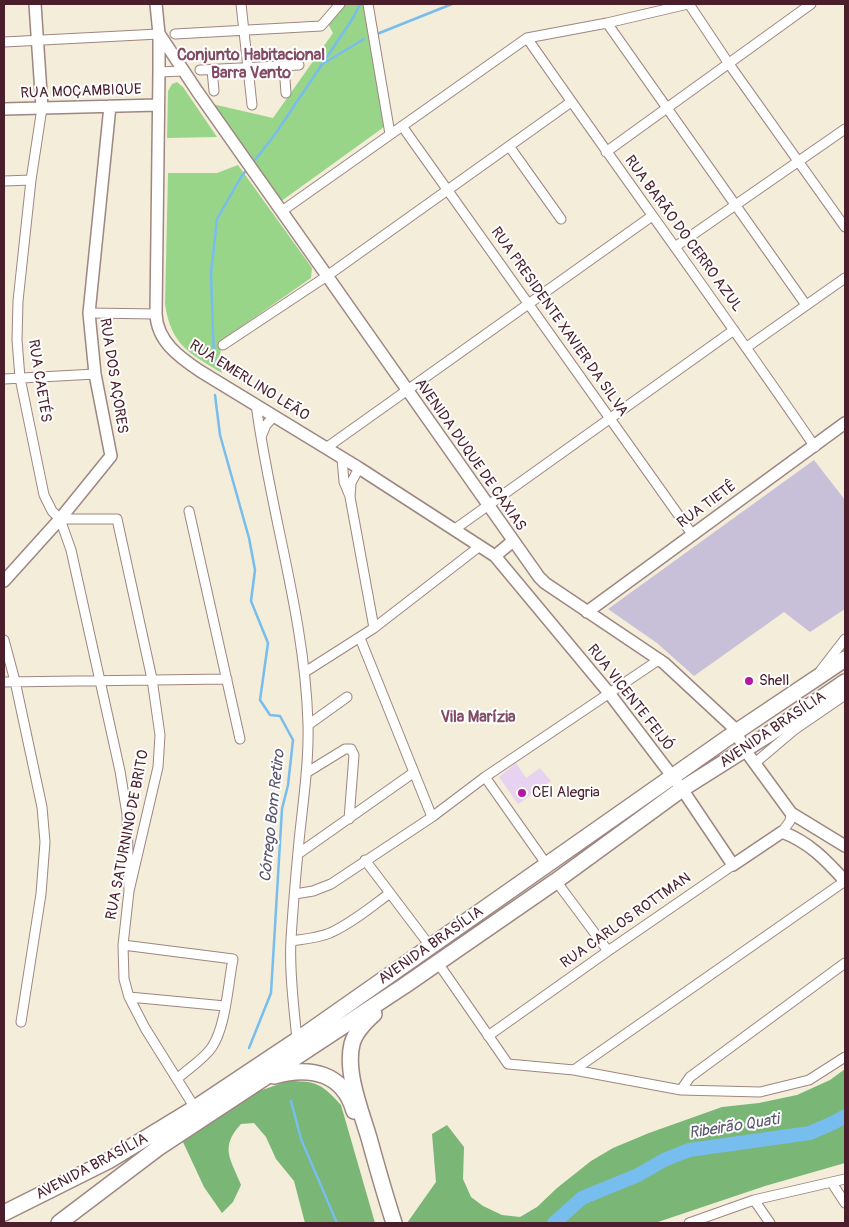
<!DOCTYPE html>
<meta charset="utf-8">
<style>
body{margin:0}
#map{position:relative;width:849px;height:1227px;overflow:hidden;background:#f3edd9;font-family:Pangolin,sans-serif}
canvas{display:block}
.frame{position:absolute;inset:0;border:5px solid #4a1f2b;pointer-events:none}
</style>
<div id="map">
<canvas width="849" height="1227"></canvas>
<div class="frame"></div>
</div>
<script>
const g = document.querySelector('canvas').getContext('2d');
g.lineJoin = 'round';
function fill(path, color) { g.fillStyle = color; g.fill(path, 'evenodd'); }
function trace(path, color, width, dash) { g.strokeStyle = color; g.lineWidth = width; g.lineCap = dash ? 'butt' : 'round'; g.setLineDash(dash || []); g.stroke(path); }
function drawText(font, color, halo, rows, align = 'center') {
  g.font = font + ' Pangolin,sans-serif'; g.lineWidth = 4; g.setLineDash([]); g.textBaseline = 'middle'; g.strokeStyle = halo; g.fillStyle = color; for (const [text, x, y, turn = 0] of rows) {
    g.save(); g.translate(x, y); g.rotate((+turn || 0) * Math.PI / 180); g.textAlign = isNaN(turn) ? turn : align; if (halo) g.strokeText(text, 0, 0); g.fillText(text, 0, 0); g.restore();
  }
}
fill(new Path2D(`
 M516,763L526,778L540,768L551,781L518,804L499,777Z`), '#e7d2ef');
fill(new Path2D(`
 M814,460L845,500V609L810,632L784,612L694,676L657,643L608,609Z`), '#c8bfd8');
fill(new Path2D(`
 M346,4H363L384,127L280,202L212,104L273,118L333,33L328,24Z
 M177,82L183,87L217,137L167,138L168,91L172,84Z
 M238,165L312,268L311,278L222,340L219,364L222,373C189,353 171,345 165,304L168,173H217Z`), '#98d589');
fill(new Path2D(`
 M845,1069V1163L765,1186L655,1223H407L436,1182L432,1134L447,1125L464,1147L463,1179L471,1197L483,1206L502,1215L520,1217L537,1207L557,1188L591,1161L613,1148L649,1133L722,1107L759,1103L797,1095L830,1080Z
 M288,1081C317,1081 322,1084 341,1105L375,1223H305L294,1181L276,1159L266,1137L254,1123L241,1124C219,1148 231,1159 241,1185L233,1202L222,1213L204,1187L183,1142L248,1095Z`), '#7ab675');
trace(new Path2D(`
 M377,34L452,4
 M321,65L364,39
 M252,164L276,133L353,18L360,4
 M214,362L211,273L217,219L241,177L248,168
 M215,395L220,435L249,538L255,570L251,601L268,643L260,700L270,715L280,716L293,740L288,785L282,809L271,993L249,1048
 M291,1101L301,1139L337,1223`), '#77bdee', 2.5);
trace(new Path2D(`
 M554,1223L582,1198L638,1175L664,1160L689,1150L810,1133L835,1122L845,1116`), '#77bdee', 14);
const street = new Path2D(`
 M241,4L252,105
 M368,4L390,134
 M689,4L729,64L845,227
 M607,23L806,305
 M175,34L321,26L340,4
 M527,38C622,175 721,309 815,447
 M4,42L159,34
 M284,66L286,93
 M200,70L299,65
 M212,70L214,91
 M159,72L183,71
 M42,108L31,180L18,301L17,340L20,378L44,495L52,511L60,519L71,550L120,771L127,814L129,891
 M402,126L692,534
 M509,146L561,219
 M606,152L811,4
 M4,181L31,180
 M282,211L527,38L607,23L688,4
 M675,247L845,129
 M89,313L156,314
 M223,345L327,276L571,102
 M747,347L845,278
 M4,379L95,374
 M256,404C270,512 305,616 308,724C309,763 303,802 299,841C296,873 293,906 291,939C289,972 294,1007 297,1040
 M261,437L266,425L274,416
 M326,448L652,216
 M342,458L344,482L349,494
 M359,468L351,483L350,497L374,628
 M189,511L240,739
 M60,519H117L152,679L160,735L158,767L129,891L123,945L124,979L129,997L145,1028L195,1108
 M455,529L734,330
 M360,638L432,817
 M4,640L15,681L42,807L45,842L41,894L21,1022
 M821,670L845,639
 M305,672L374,628L480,546
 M4,682L227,679
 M308,725L347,697
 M755,763L794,730L845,695
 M306,773L345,749H351L354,755L349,819
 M485,777L547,865
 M782,832L790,821L791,813
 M298,854L413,773
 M365,860L430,946
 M556,881L608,951
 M295,894L313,891L331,884L432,817L485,777L660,659
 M291,941C305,939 318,938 330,933C352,923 371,907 390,893
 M123,945L233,959C228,984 226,1026 212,1047C204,1059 189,1068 178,1078
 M438,963L508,1064L574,1070L681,1090L760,1092L809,1080L845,1057
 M129,997L225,1006
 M488,1036L608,951L733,865
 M574,1070L845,881
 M681,1090L690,1077L845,963
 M832,1183L845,1203
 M754,1200L770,1223
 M689,1223L754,1200L845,1179`);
const secondary = new Path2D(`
 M35,4L42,108
 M156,4L159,34V72L156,314C157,341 179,357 200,371L359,468L495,556L609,693L682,789L733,865L782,832C809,842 826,860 845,881
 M160,35L197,91L539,577L545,583L664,663L734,728L745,750L791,813L845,846
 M4,109L158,105
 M495,556L513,541
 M4,581L60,519L111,456L95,374L89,313L110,106
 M587,612L845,423`);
const highway = new Path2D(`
 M374,1014C365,1022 355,1032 352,1044C345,1072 361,1111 369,1138C377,1167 385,1195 394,1223
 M274,1076C309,1066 343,1072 354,1111
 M4,1213L108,1161L195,1108L297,1040L736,732L845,659
 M59,1223L158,1148L404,986L556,881L682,789L766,736L845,682`);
trace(street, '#9e8682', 11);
trace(secondary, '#9e8682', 14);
trace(highway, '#9e8682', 18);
trace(street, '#fff', 9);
trace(secondary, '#fff', 11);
trace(highway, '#fff', 15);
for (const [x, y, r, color] of [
 [749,681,5,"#b5179e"],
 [522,793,5,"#b5179e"]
]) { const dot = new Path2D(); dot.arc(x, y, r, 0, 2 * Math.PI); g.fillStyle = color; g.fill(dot); trace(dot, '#fff', 2); }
drawText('15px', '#4a1f2b', '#fff', [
 ["RUA MOÇAMBIQUE",81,92,-2],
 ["RUA BARÃO DO CERRO AZUL",683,234,54],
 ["RUA PRESIDENTE XAVIER DA SILVA",559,322,55],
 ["RUA DOS AÇORES",113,376,81],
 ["RUA CAETÉS",39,381,81],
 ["RUA EMERLINO LEÃO",249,381,32],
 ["AVENIDA DUQUE DE CAXIAS",470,455,55],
 ["RUA TIETÊ",707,505,-36],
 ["RUA VICENTE FEIJÓ",630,698,52],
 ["AVENIDA BRASÍLIA",773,730,-34],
 ["RUA SATURNINO DE BRITO",128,835,-79],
 ["RUA CARLOS ROTTMAN",626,921,-35],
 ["AVENIDA BRASÍLIA",431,946,-35],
 ["AVENIDA BRASÍLIA",92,1167,-28]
]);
drawText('15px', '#4a1f2b', '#fff', [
 ["Shell",759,681],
 ["CEI Alegria",532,793]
], 'left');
drawText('bold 16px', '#814c63', '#fff', [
 ["Conjunto Habitacional",251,56],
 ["Barra Vento",251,74],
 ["Vila Marízia",478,718]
]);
drawText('italic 16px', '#5a566f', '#fff', [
 ["Córrego Bom Retiro",273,816,-84],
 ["Ribeirão Quati",734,1127,-9]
]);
</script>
